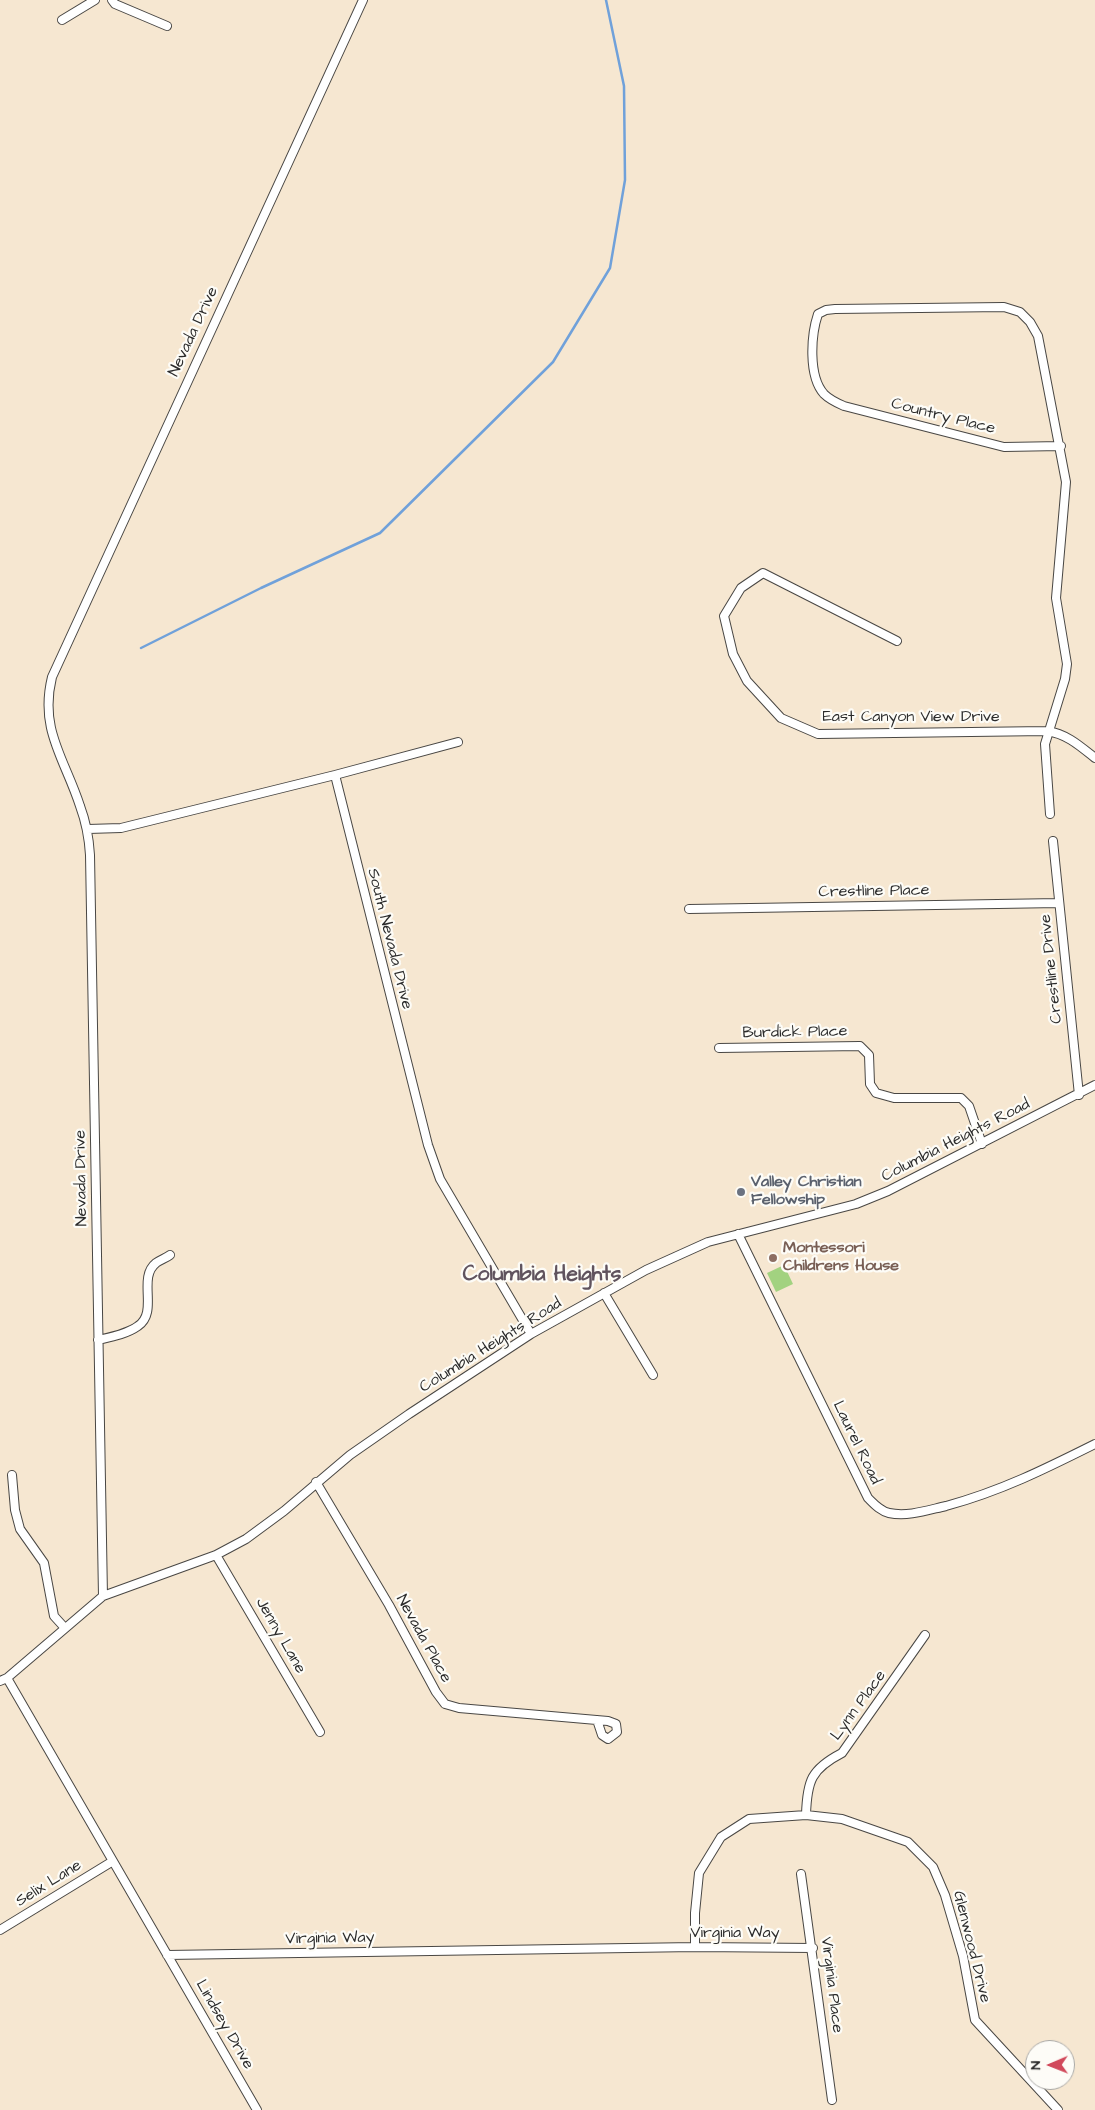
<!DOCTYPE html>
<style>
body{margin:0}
#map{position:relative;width:1095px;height:2110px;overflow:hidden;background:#f6e7d1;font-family:"Architects Daughter",sans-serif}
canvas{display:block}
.north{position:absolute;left:1025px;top:2040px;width:50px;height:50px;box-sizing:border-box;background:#fdfcf7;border:1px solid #a9a8a5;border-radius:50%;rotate:269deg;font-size:14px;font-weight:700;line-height:20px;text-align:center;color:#2b2b2b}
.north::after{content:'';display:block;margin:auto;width:18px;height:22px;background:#d1495b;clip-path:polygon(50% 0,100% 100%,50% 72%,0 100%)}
</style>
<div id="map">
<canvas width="1095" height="2110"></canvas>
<div class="north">N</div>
</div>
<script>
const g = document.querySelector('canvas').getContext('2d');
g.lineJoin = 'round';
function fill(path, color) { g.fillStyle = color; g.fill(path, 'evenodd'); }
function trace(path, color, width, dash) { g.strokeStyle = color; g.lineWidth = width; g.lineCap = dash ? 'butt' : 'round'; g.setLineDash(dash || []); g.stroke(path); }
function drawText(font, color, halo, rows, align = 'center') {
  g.font = font + ' "Architects Daughter",sans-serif'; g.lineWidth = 4.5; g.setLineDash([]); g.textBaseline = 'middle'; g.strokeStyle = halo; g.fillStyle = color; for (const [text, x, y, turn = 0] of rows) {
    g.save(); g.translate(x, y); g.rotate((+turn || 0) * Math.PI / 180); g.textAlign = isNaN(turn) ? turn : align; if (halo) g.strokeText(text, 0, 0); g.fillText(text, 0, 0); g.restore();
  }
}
fill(new Path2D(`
 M784,1265L793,1284L776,1292L767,1273Z`), '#a2d280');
trace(new Path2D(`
 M141,648L261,588L380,533L553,362L610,268L625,180L624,86L606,0`), '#70a1da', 2.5);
const minor = new Path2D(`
 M112,0L115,4L167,26
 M62,20L95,0
 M897,641L763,573L741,588L724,616L733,654L747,681L781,718L818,734L1047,731C1067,734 1080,746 1095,758
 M335,775L428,1145L440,1179L531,1334
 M1050,814L1045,744L1065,679L1067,664L1056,598L1066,482L1038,336L1030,322L1020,312L1004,307L835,309L826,310L818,314C811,335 808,376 824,394C829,399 837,403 844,406L1004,447L1061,446
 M88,829L121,828L335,775L458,742
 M1053,841L1079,1095
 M689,909L1059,903
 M719,1048L860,1046L869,1055L870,1084L876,1093L894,1098H961L969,1106L982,1144
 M738,1234L868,1498C874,1504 880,1511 889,1513C908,1517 928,1510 946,1506C1001,1491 1045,1469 1095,1444
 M604,1293L653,1375
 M98,1340C111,1337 127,1334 138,1326C159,1312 137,1278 156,1263C160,1260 166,1258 170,1255
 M12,1475L15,1510L20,1529L44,1563L54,1616L64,1627
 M316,1482L389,1605L436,1692L445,1704L459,1708L608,1721L616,1724L617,1732L608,1739L602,1735L597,1720
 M216,1555L320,1732
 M103,1596L90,855C89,838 86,822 80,806C65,759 39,730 52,677L363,0
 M7,1678L257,2110
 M0,1681L7,1678L103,1596L216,1555L246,1539L284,1511L350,1455L409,1414L531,1334L646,1270L708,1242L856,1204L888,1191L1095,1085
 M806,1815C807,1781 811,1769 842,1753L925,1635
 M801,1874L832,2100
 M0,1930L113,1861
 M695,1947V1913L699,1873L721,1837L749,1819L806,1815L842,1819L908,1842L933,1867L945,1895L963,1956L975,2020L1058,2110
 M167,1955L695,1947L813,1948`);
trace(minor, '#494744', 10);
trace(minor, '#fff', 8);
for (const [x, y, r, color] of [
 [741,1192,5,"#6b7280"],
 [773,1258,5,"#8d6e63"]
]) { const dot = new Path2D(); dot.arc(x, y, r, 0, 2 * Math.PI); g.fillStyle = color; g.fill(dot); trace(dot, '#fdfcf7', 2); }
drawText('16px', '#2b2b2b', '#fdfcf7', [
 ["Nevada Drive",194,332,-65],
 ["Country Place",943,417,14],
 ["East Canyon View Drive",911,718],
 ["Crestline Place",874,892,-1],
 ["South Nevada Drive",389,939,76],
 ["Crestline Drive",1052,969,-96],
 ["Burdick Place",795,1033,-1],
 ["Columbia Heights Road",956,1141,-27],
 ["Nevada Drive",82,1178,-91],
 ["Columbia Heights Road",491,1346,-32],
 ["Laurel Road",856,1443,64],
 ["Jenny Lane",280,1636,60],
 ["Nevada Place",423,1639,61],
 ["Lynn Place",859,1706,-54],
 ["Selix Lane",49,1884,-32],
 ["Virginia Way",735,1934],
 ["Virginia Way",330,1939,-1],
 ["Glenwood Drive",971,1947,76],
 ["Virginia Place",831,1985,83],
 ["Lindsey Drive",224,2025,60]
]);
drawText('bold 16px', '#5b616d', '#fdfcf7', [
 ["Valley Christian",751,1183],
 ["Fellowship",751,1201]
], 'left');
drawText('bold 16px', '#785e54', '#fdfcf7', [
 ["Montessori",783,1249],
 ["Childrens House",783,1267]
], 'left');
drawText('bold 21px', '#60535e', '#fdfcf7', [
 ["Columbia Heights",542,1276]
]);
</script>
